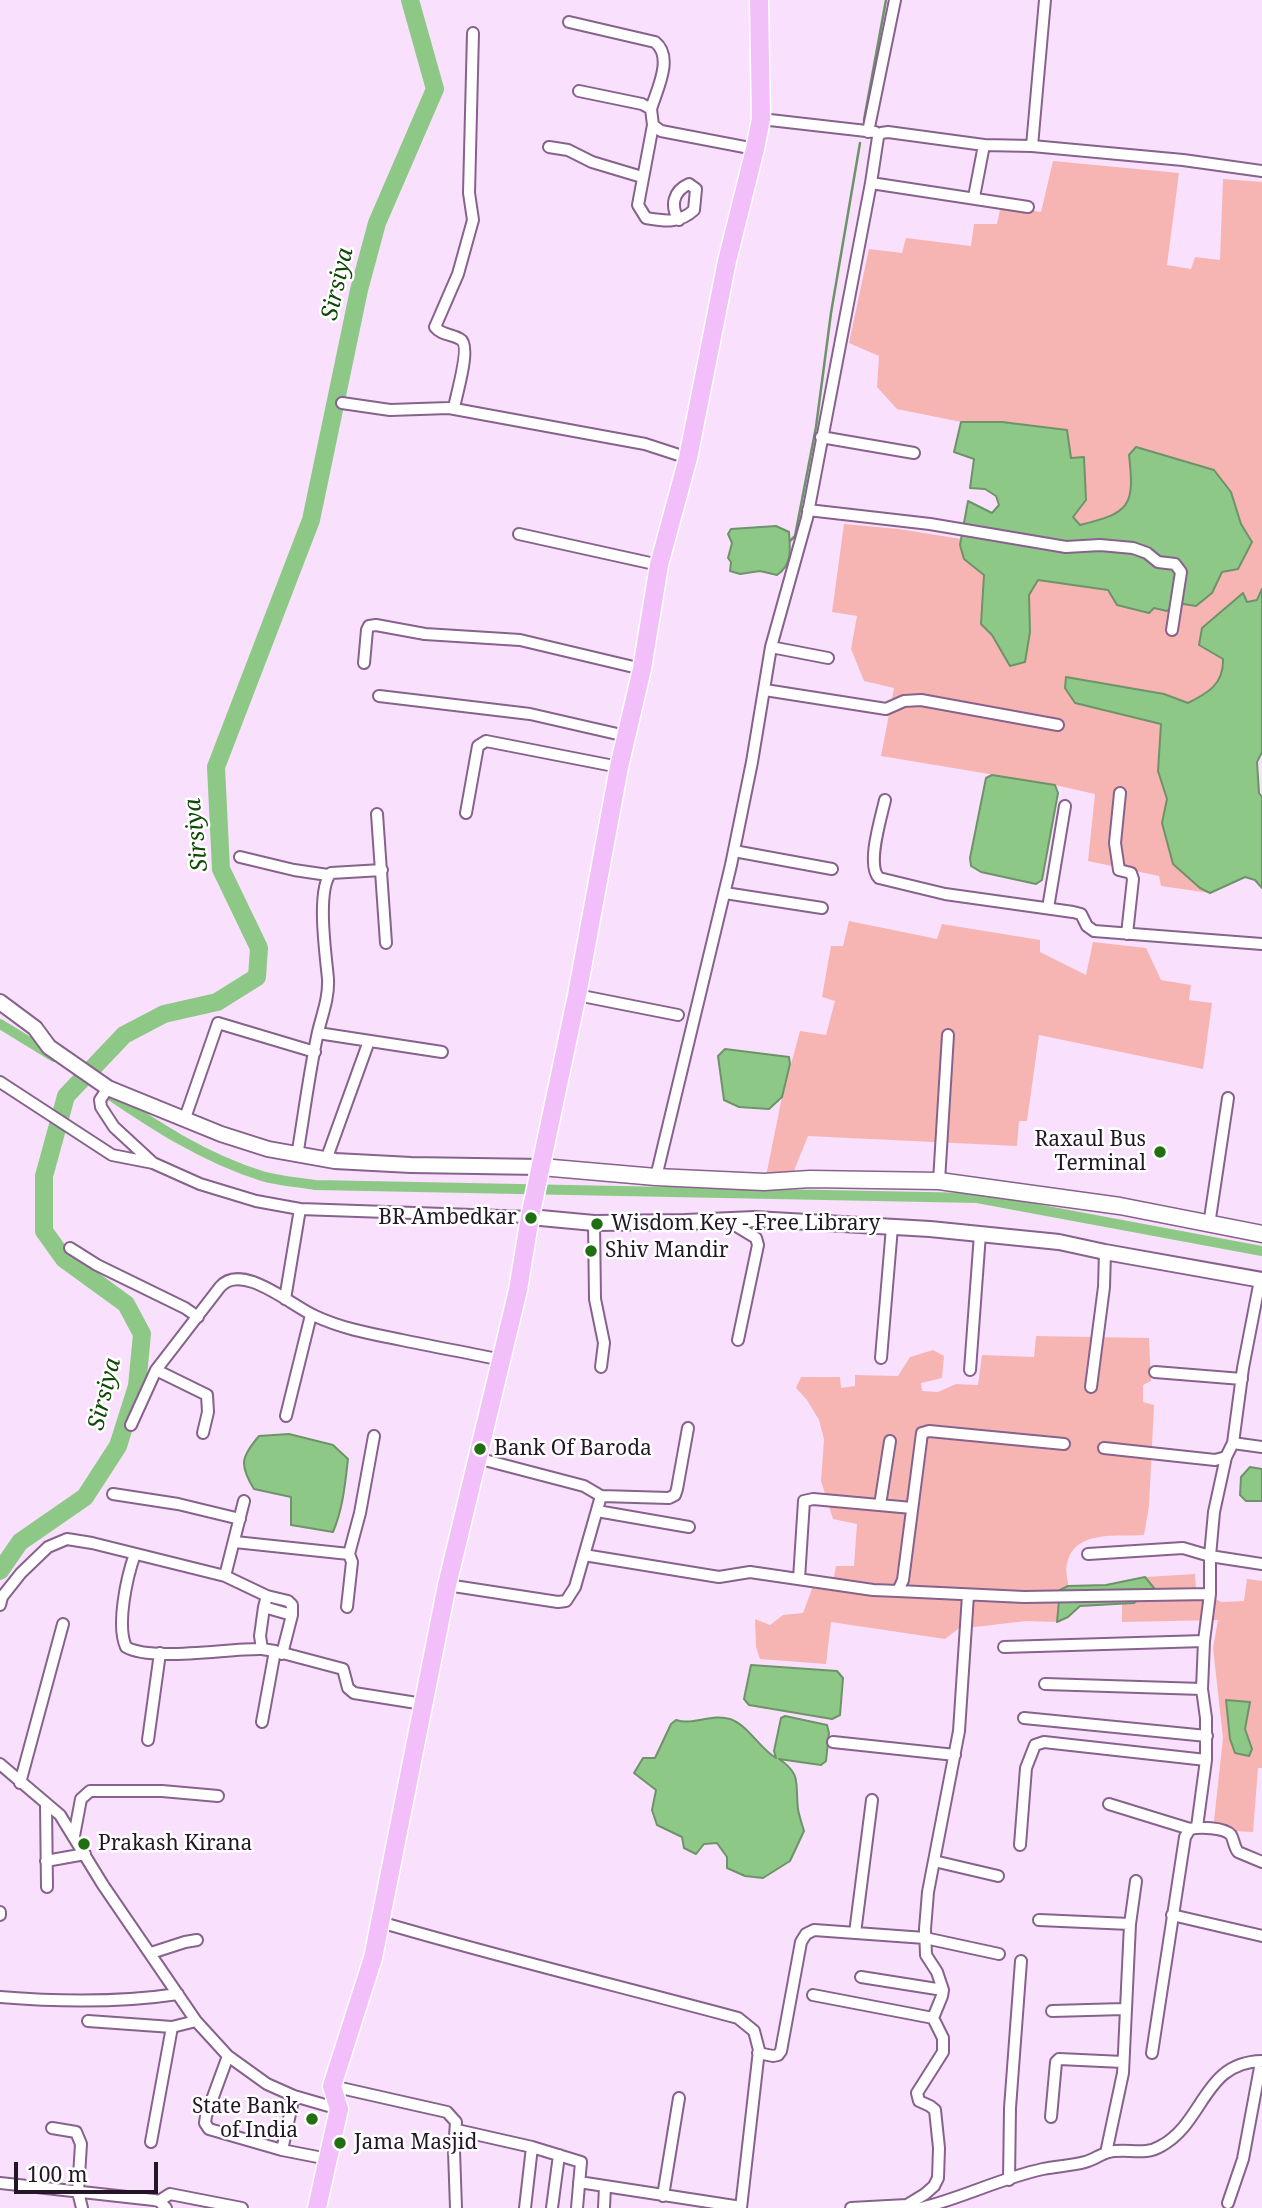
<!DOCTYPE html>
<style>
body{margin:0}
#map{position:relative;width:1262px;height:2208px;overflow:hidden;background:#f9e1fd;font-family:"Noto Serif",serif}
canvas{display:block}
.scale{position:absolute;left:14px;top:2162px;width:144px;height:32px;box-sizing:border-box;border:4px solid #241627;border-top:0;padding-left:9px;font-size:21px;line-height:24px;white-space:nowrap;color:#241627;-webkit-text-stroke:5px #fff;paint-order:stroke}
</style>
<div id="map">
<canvas width="1262" height="2208"></canvas>
<div class="scale">100 m</div>
</div>
<script>
const g = document.querySelector('canvas').getContext('2d');
g.lineJoin = 'round';
function fill(path, color) { g.fillStyle = color; g.fill(path, 'evenodd'); }
function trace(path, color, width, dash) { g.strokeStyle = color; g.lineWidth = width; g.lineCap = dash ? 'butt' : 'round'; g.setLineDash(dash || []); g.stroke(path); }
function drawText(font, color, halo, rows, align = 'center') {
  g.font = font + ' "Noto Serif",serif'; g.lineWidth = 5; g.setLineDash([]); g.textBaseline = 'middle'; g.strokeStyle = halo; g.fillStyle = color; for (const [text, x, y, turn = 0] of rows) {
    g.save(); g.translate(x, y); g.rotate((+turn || 0) * Math.PI / 180); g.textAlign = isNaN(turn) ? turn : align; if (halo) g.strokeText(text, 0, 0); g.fillText(text, 0, 0); g.restore();
  }
}
fill(new Path2D(`
 M1053,161L1179,173L1167,265L1191,269L1195,257L1220,260L1223,179L1262,182V589L1258,600L1247,602L1243,593L1223,658L1224,670L1210,692L1188,703L1164,694L1151,720L1161,724L1158,771L1167,799L1162,823L1173,864L1200,888L1210,893L1161,886L1159,876L1088,861L1095,794L1055,785L881,756L894,688L864,681L851,649L857,616L832,612L844,524L899,529L961,539C957,557 971,565 984,575L981,624L992,635L1010,666L1030,632L1029,595L1038,580L1108,590L1154,608L1212,593L1222,572L1252,542L1241,524L1231,492L1178,460L1136,447L1129,455C1135,506 1130,513 1080,525L1073,517L1083,457L1071,458L1067,430L1002,422H961L897,409L877,387L879,356L849,343L869,249L902,253L906,238L971,246L974,224H997L1001,205L1041,212Z
 M849,921L937,939L942,924L1040,940V952L1086,975L1093,942L1146,948L1161,980L1191,985L1189,1000L1212,1003L1203,1069L1039,1035L1027,1121H1019L1017,1146L808,1136L791,1178L766,1176L782,1097L800,1031L826,1035L835,1001L822,997L831,946H843Z
 M1036,1336L1149,1338L1151,1381L1143,1385V1402L1154,1405L1149,1506L1144,1535C1118,1537 1074,1529 1067,1564C1065,1570 1068,1580 1068,1586L1060,1590L1057,1622L1026,1621L958,1629L945,1639L831,1622L826,1664L760,1659L756,1647L755,1619L770,1625L783,1615L803,1613L813,1586L832,1587L836,1566H854L857,1524L833,1519L821,1481L824,1439L819,1420L807,1400L796,1388L801,1377H840L841,1388L855,1386V1375L898,1376L910,1357L933,1350L944,1356L942,1378L921,1383L922,1391L938,1392L956,1384L978,1385L982,1355L1034,1357Z
 M1195,1574L1196,1588L1221,1602L1244,1601L1247,1579L1262,1581V1768H1258L1253,1832L1213,1830L1223,1738L1213,1648L1218,1620L1122,1622V1604L1134,1603L1154,1588L1145,1577Z`), '#f6b5b3');
const water = new Path2D(`
 M961,422H1002L1067,430L1071,458L1084,457L1086,500L1073,517L1080,525C1130,513 1135,506 1129,455L1136,447L1214,470L1231,492L1241,524L1252,542L1238,569L1222,572L1212,593L1196,606L1177,603L1167,611L1154,608L1149,613L1117,605L1108,590L1038,580L1029,595L1030,632L1025,662L1010,666L992,635L981,624L984,575L964,559L960,545L968,501L992,513L999,505L996,496L985,489L970,488L974,459L954,452Z
 M776,526L789,532C790,549 793,564 777,575L760,571L740,574L730,571L731,562L728,558L732,543L728,534L731,529Z
 M1262,589V752L1257,762L1259,793L1262,797V888L1255,880L1245,877L1210,893L1200,888L1173,864L1162,823L1167,799L1158,771L1161,724L1075,703L1065,688L1066,677L1164,694L1188,703C1208,693 1224,684 1223,659L1199,645L1202,628L1243,593L1247,602L1257,600Z
 M992,775L1055,785L1058,793L1042,880L1036,884L981,872L971,866L970,858L986,778Z
 M725,1049L789,1057L790,1064L782,1097L769,1109L739,1107L724,1100L718,1056Z
 M289,1434L333,1445L348,1459C345,1485 343,1508 333,1532L291,1525V1497L254,1489C239,1465 241,1457 259,1436Z
 M1250,1467L1262,1469V1501H1246L1240,1495L1241,1477Z
 M1145,1577L1154,1588L1134,1603L1080,1606L1068,1617L1057,1622L1060,1590L1068,1586L1106,1585Z
 M751,1665L837,1671L843,1678L840,1715L832,1719L749,1705L744,1699Z
 M1226,1700L1250,1702L1245,1729L1252,1749L1249,1756L1235,1753L1230,1739Z
 M785,1716L827,1725L829,1733L826,1761L821,1765L779,1759C802,1774 795,1784 798,1809C799,1816 802,1824 804,1831L790,1861L763,1878L745,1876L727,1868V1857L717,1843L704,1844L696,1854L684,1848L682,1837L657,1825L652,1810L656,1790L634,1773L643,1758H655L671,1724L676,1720C694,1726 711,1713 730,1719C748,1725 760,1749 776,1758L774,1751L781,1718Z`);
fill(water, '#8ec886');
trace(water, '#6e936a', 2);
trace(new Path2D(`
 M864,120L886,0
 M790,541L795,536L816,427L831,313L860,143`), '#6e936a', 2.5);
trace(new Path2D(`
 M0,1024L54,1057
 M104,1091C154,1125 204,1158 262,1176C278,1181 298,1182 315,1185L977,1198L1262,1251`), '#8ec886', 10);
trace(new Path2D(`
 M0,1571L20,1542L85,1497L118,1446L137,1386L142,1334L126,1304L64,1259L44,1231V1176L66,1096L124,1035L164,1014L217,1002L257,977L259,948L221,869L216,767L311,520L359,290L377,223L435,89L410,0`), '#8ec886', 18);
const minor = new Path2D(`
 M569,22L655,42C674,57 657,89 651,109
 M579,91L642,104L651,109L653,125L661,131L755,149
 M761,119L875,132
 M653,125L638,205L646,218C664,221 679,224 694,210L696,189L689,184C673,191 670,206 679,220
 M868,132L895,0
 M1032,146L1045,0
 M549,147L568,150L592,162L642,177
 M871,183L1028,207
 M974,197L984,145
 M342,403L390,410L449,408L645,444L688,458
 M454,408C456,395 472,345 460,339C451,334 441,335 435,327L458,274L473,220L469,193L473,33
 M821,437L914,453
 M808,510L930,524L1066,547L1100,545L1133,548L1147,553L1158,562L1175,564L1181,572L1172,630
 M519,534L659,565
 M771,647L828,658
 M364,663L367,630L369,626L376,625L425,634L520,640L642,669
 M765,690L886,709L904,701L921,700L1058,725
 M379,696L530,714L626,736
 M1120,793L1115,843L1119,870L1131,873L1133,879L1127,934
 M885,800C881,818 866,865 879,878L945,894L1073,912L1081,914L1087,926L1094,931L1262,944
 M466,813L478,746L486,741L619,767
 M377,814L386,943
 M734,851L832,869
 M240,857L294,870L328,875
 M725,893L822,908
 M1048,908L1065,806
 M577,995L678,1015
 M318,1033L442,1052
 M0,1082L112,1155L153,1163
 M108,1088L100,1100L101,1107L114,1127L153,1163L200,1184L256,1201L300,1209L530,1217
 M185,1118L218,1023L315,1052
 M297,1156C304,1115 309,1073 318,1032C322,1015 329,998 328,979C326,956 316,890 331,873L382,870
 M326,1160L369,1041
 M656,1177L731,865L752,762L771,647L807,518L871,183L878,137L881,133L888,132L984,145L1032,146L1183,160L1262,171
 M939,1181L948,1035
 M728,1221L756,1238L758,1245L738,1340
 M594,1223L595,1299L604,1343L601,1367
 M1209,1225L1228,1098
 M70,1248L97,1265L185,1308L198,1317
 M285,1299L300,1209
 M881,1358L892,1227
 M156,1370L207,1395L208,1412L203,1433
 M970,1370L980,1234
 M1155,1372L1242,1379
 M1091,1387L1104,1287L1105,1252
 M286,1416L311,1315
 M131,1425L156,1370L220,1287C242,1261 293,1307 315,1316C343,1329 372,1334 402,1340C435,1347 469,1353 502,1360
 M1233,1443L1262,1447
 M1104,1448L1215,1460L1226,1457L1233,1443L1243,1368L1260,1280
 M477,1458L584,1486L601,1496L669,1498L675,1495L677,1489L688,1428
 M113,1494L178,1504L240,1519
 M880,1505L890,1441
 M597,1511L689,1527
 M235,1542L349,1554L352,1562L347,1607
 M135,1554C127,1576 116,1625 126,1647C152,1662 229,1648 262,1649
 M349,1554L360,1513L374,1436
 M1088,1554L1183,1548L1210,1556L1262,1564
 M584,1555L719,1577L750,1572L873,1590L898,1591L903,1580L922,1433L929,1431L1064,1444
 M225,1576L244,1501
 M799,1579L804,1501L813,1499L912,1508
 M447,1585L558,1602L566,1601L575,1587L601,1496
 M898,1591L1024,1597L1210,1594
 M267,1596L288,1601L292,1605V1615L282,1654
 M0,1605L2,1597L21,1573L48,1547L67,1539L92,1543L225,1576L267,1596L264,1607L292,1615
 M1004,1647L1204,1641
 M275,1651L343,1669L348,1688L354,1693L423,1704
 M1045,1684L1202,1689
 M1024,1718L1207,1736
 M262,1722L275,1651L262,1649L260,1636L264,1607
 M148,1740L160,1653
 M833,1742L955,1755
 M0,1764L60,1815L103,1885L196,2021L228,2056L267,2084L294,2096L339,2109
 M20,1783L63,1624
 M46,1803L47,1887
 M1109,1804L1190,1829
 M1197,1827L1206,1760V1718L1202,1689L1204,1641L1210,1594V1556L1214,1512L1226,1457
 M74,1836L81,1799L90,1791H162L218,1796
 M1020,1845L1026,1768L1035,1745L1044,1742L1206,1760
 M46,1861L85,1854
 M934,1861L998,1876
 M0,1915V1912
 M1172,1915L1262,1936
 M1039,1920L1130,1924
 M380,1922C499,1957 619,1986 738,2018L754,2031L759,2050L741,2208
 M855,1933L872,1800
 M151,1953L185,1942L197,1940
 M861,1977L943,1990
 M813,1995L933,2018
 M0,1997C60,2002 118,2003 178,1994
 M1052,2011L1124,2009
 M88,2021L172,2027L196,2021
 M758,2053L773,2056L778,2055L781,2051L801,1942L806,1934L814,1930L925,1938L999,1954
 M1152,2053L1185,1837L1190,1829C1199,1827 1224,1827 1231,1835C1234,1840 1234,1847 1238,1852L1262,1862
 M228,2056L206,2116L205,2123L209,2129L282,2150L328,2159
 M332,2086L447,2112L456,2122L454,2151L456,2208
 M1051,2117L1056,2062L1059,2059L1123,2062
 M52,2128L76,2132L81,2144L78,2192L82,2208
 M457,2130L532,2147L581,2162L577,2208
 M151,2142L172,2027
 M282,2150L294,2096
 M1106,2153L1123,2073L1130,1924L1136,1881
 M1009,2180L1010,2108L1021,1961
 M579,2182L741,2207
 M0,2183L154,2200L159,2201L166,2208
 M663,2196L679,2098
 M159,2201L170,2194L242,2208
 M1228,2203L1243,2159L1261,2062
 M907,2205L925,2194L934,2186L938,2178L939,2148L935,2110L930,2106L919,2101L917,2093L943,2052V2038L933,2018L942,1996L943,1990L937,1972L926,1955L925,1929L928,1892L959,1731L968,1595
 M525,2208L532,2147
 M552,2208L559,2155
 M604,2208L605,2186
 M851,2208L907,2205L914,2207
 M921,2208C962,2198 1001,2178 1043,2169C1056,2166 1071,2166 1085,2162C1093,2160 1101,2154 1109,2152C1127,2148 1145,2156 1161,2146C1205,2122 1203,2062 1262,2061`);
const tertiary = new Path2D(`
 M0,1002L35,1028L49,1047L108,1088L221,1134L268,1149L335,1161L411,1165L541,1167
 M530,1217L594,1223L685,1222L755,1219L930,1229L1059,1242L1105,1252L1262,1280`);
const secondary = new Path2D(`
 M541,1167L656,1177L764,1182L810,1179L939,1181L1120,1206L1262,1234`);
const primary = new Path2D(`
 M317,2208L339,2109L332,2086L373,1958L447,1585L518,1290L530,1217L577,995L619,767L642,669L659,565L688,458L727,261L755,149L761,119L759,0`);
trace(minor, '#86628c', 14);
trace(tertiary, '#86628c', 18);
trace(secondary, '#86628c', 19);
trace(primary, '#fff', 21);
trace(minor, '#fff', 10);
trace(tertiary, '#fff', 14);
trace(secondary, '#fff', 16);
trace(primary, '#f2bffb', 18);
for (const [x, y, r, color] of [
 [1160,1152,7,"#206f13"],
 [531,1218,7,"#206f13"],
 [597,1224,7,"#206f13"],
 [591,1251,7,"#206f13"],
 [480,1449,7,"#206f13"],
 [84,1844,7,"#206f13"],
 [312,2119,7,"#206f13"],
 [340,2143,7,"#206f13"]
]) { const dot = new Path2D(); dot.arc(x, y, r, 0, 2 * Math.PI); g.fillStyle = color; g.fill(dot); trace(dot, '#fff', 2.5); }
drawText('21px', '#241627', '#fff', [
 ["Raxaul Bus",1146,1140,"right"],
 ["Terminal",1146,1164,"right"],
 ["BR Ambedkar",517,1218,"right"],
 ["Wisdom Key - Free Library",611,1224],
 ["Shiv Mandir",605,1251],
 ["Bank Of Baroda",494,1449],
 ["Prakash Kirana",98,1844],
 ["State Bank",298,2107,"right"],
 ["of India",298,2131,"right"],
 ["Jama Masjid",354,2143]
], 'left');
drawText('italic 23px', '#0e4904', '#fff', [
 ["Sirsiya",338,284,-77],
 ["Sirsiya",197,835,-96],
 ["Sirsiya",105,1394,-76]
]);
</script>
